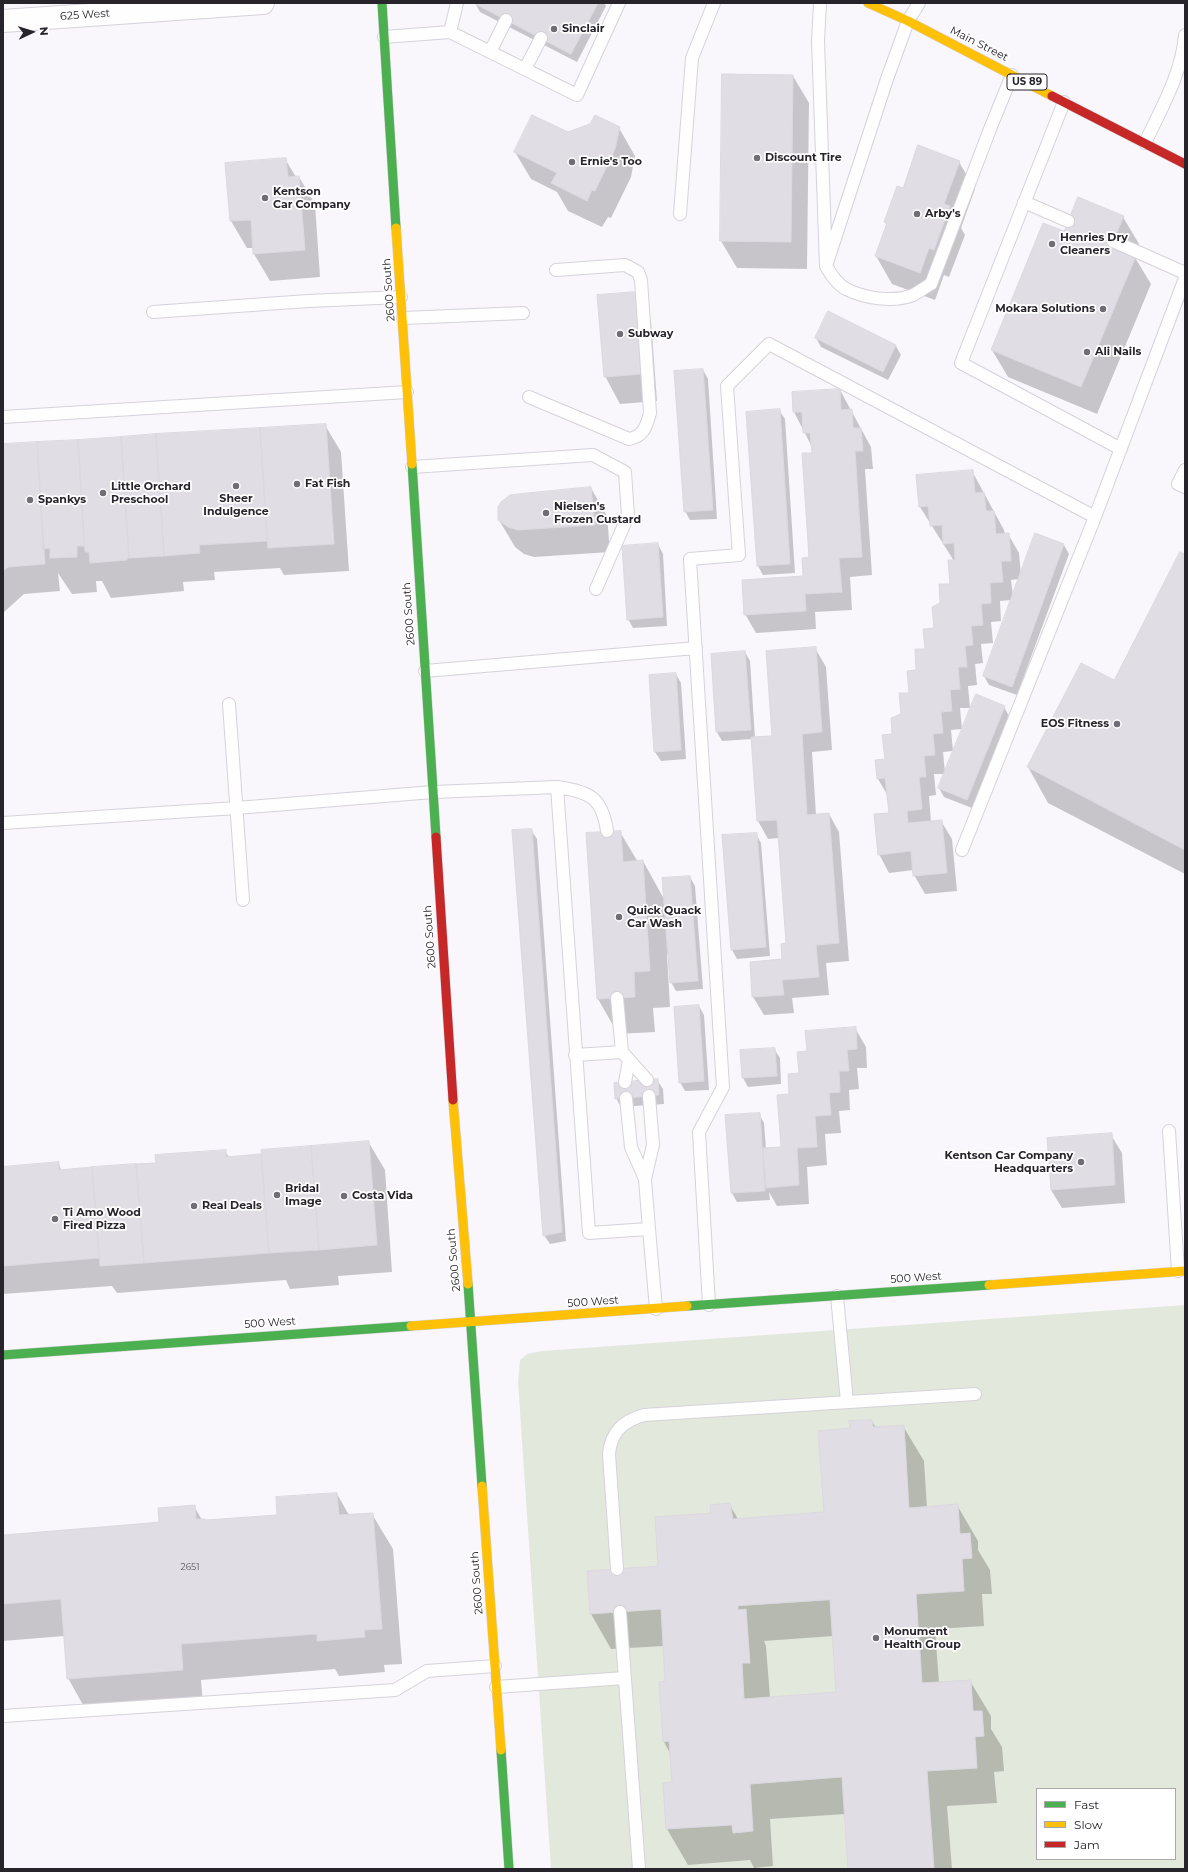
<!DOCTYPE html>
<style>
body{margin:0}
#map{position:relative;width:1188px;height:1872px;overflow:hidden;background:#f9f7fc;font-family:Montserrat,sans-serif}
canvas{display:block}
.frame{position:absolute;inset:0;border:4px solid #27242c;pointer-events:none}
.legend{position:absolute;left:1036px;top:1788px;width:140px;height:72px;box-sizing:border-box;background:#fff;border:1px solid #a9a7ab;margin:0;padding:5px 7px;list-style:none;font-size:12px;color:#27242c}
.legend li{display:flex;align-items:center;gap:8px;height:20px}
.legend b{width:20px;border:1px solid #a9a7ab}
.north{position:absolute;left:12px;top:12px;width:40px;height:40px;-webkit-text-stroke:3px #fff;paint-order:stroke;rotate:86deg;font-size:11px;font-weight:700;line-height:16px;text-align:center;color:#27242c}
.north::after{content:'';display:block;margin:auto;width:14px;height:18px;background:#27242c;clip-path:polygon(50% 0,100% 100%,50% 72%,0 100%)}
</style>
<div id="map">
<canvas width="1188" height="1872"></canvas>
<div class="frame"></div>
<ul class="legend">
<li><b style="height:5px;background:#4caf50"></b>Fast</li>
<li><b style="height:5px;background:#ffc107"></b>Slow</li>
<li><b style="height:5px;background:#c62828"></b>Jam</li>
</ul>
<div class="north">N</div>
</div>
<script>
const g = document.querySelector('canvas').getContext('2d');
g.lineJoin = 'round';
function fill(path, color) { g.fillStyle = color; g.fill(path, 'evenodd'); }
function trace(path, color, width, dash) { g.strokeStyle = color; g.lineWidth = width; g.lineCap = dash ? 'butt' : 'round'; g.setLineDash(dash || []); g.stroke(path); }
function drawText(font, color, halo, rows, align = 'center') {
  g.font = font + ' Montserrat,sans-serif'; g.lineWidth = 3.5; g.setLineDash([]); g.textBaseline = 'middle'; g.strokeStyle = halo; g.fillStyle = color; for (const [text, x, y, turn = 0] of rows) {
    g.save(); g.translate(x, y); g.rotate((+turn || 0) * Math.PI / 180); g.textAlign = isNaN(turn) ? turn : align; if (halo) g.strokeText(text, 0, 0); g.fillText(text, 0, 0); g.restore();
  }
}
fill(new Path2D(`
 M1185,1305V1869H551L518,1382L520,1360L527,1354L542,1351ZM1037,1789H1175V1859H1037Z`), '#e3e8dd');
fill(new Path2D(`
 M475,3H604L606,6L577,62L480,12Z
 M793,76L809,103L807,269L737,268L721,241Z
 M619,128L635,156L631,177L611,218L608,217L602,227L568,211L557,192L531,179L515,152L568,133Z
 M285,159L296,177H299L315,204L320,277L270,281L254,254V248H247L231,221Z
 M959,162L975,189L961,228L965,235L949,277L944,275L935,300L892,284L876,256L887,226L885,222L903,189Z
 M1123,217L1139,244L1134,256L1151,284L1097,414L1008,377L992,350L1064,232Z
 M636,293L651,321L657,401L620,404L605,376Z
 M816,338L896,346L901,355L888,380L821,347Z
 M703,370L708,379L717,519L690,520L685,511Z
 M840,390L871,447L873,469H865L872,575L850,577L852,610L815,612L816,629L756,633L745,614L804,577L810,558L812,447L794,412L793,393Z
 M779,410L785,419L795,573L763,575L758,566Z
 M325,425L341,452L349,571L284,575L280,568L214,572L215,580L183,582L184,591L111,598L102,581H96L97,592L72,594L58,573L60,591L24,594L3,613V445Z
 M972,471L1004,530L1005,535L1008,534L1019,553L1021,575L1064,545L1069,554L1017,695L989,685L984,676L1011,600L1000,601L1001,621L991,622L993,643L981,644L983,663L975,664L977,685L968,686L970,708H960L962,729L951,730L953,751L943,752L945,773L1004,707L1009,716L972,808L944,797L939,788L945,774H934L936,795L929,796L931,822L941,821L952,839L957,891L925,894L914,875V870L889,873L879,854L890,814L888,796L878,779L926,650L936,629L941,604L951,585L954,561L920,507ZM1019,579L1013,596L1011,580Z
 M591,488L607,516L610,552L534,557L524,554L515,547L499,520Z
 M658,544L663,554L667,626L633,628L628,619Z
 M1185,555V874L1048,803L1028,767L1115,681Z
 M815,648L826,667L832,750L812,752L816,815L829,814L839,832L849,961L826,963L829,995L792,998L794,1013L764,1015L753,997L783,960L787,944L779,838L768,839L758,821L752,739L722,741L717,732L745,652L750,661L755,738L773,737Z
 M676,674L681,683L686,759L661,761L655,752Z
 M531,830L537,839L566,1241L550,1244L544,1235Z
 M620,832L638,862L643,861L664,899L690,877L695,886L703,989L676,991L671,982L668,954H667L670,1007L653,1008L655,1032L618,1034L598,999L587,833Z
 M756,834L761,843L770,956L737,959L732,950L723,836Z
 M699,1006L704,1015L709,1090L685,1091L680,1082Z
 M855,1028L866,1047L867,1068H857L859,1089L849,1090L850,1110L839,1111L841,1133L825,1134L827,1165L807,1167L809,1204L777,1206L769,1192L770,1200L737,1202L732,1193L759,1114L764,1123L766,1149L782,1148L790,1095L808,1052Z
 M774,1049L780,1058L781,1084L748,1087L743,1078L741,1051Z
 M657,1080L663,1089L664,1104L621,1107L616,1098Z
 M1111,1135L1122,1153L1125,1203L1062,1208L1051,1190Z
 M369,1143L385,1170L392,1272L338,1276L339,1285L290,1289L286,1280L117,1293L112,1286L3,1294V1168L58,1163L62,1171L92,1168L157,1164L225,1151L229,1157L260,1155L263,1159Z
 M872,1421L876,1428L903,1426L924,1461L927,1508L957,1505L978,1541V1550L990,1570L992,1594H982L984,1626L935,1629L939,1683L970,1681L991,1716V1729L1002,1747L1004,1771L994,1772L997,1803L947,1806L952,1869H849L845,1814L770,1819L773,1866L754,1868L750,1860L688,1865L667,1829L664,1784L673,1783L671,1755L664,1742L666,1682L664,1646L611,1649L591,1614L659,1567L712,1514L729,1504L738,1519L825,1513L851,1429ZM833,1636L837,1693L770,1698L766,1646L764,1641Z
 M337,1494L349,1515L372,1514L393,1549L402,1664L384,1665L385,1672L339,1676L335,1669L201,1680L203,1705L88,1714L68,1678L64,1636L3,1641V1533L4,1536L160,1523L194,1506L202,1520L206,1521L278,1516Z`), '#0003');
const building = new Path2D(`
 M474,3H598L571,54Z
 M722,74L793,75L791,242L720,241Z
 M532,115L568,132L590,124L595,115L620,127L615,149L595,191L592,190L587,201L551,183L557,173L514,152Z
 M918,145L960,161L944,204L950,206L934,250L929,248L920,273L875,256L887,223L884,222L897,186L903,188Z
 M286,158L288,177L299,176L305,250L253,254L251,220L230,221L225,163Z
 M1078,197L1124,216L1111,246L1136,256L1081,387L991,350L1043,223L1064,231Z
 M636,292L642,374L604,377L597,295Z
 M828,311L896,345L883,372L815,338Z
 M703,369L713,510L684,512L674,371Z
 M840,389L841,410L852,409L853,428H861L863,451H855L862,557L839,558L842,592L805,594L806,611L744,615L742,580L803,576L802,558L809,557L802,453H812L810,433H803L802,412H793L792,392Z
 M780,409L790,564L757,566L746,412Z
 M326,424L334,544L268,548L260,428Z
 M260,428L267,541L199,545L200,553L164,556L156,434Z
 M156,434L164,556L129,558L121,437Z
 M121,437L129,558H127V560L90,563L89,552H85L78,440Z
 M78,440L84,546H77V557L50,558V548L43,549L37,442Z
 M37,442L45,564L8,567L3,571V444Z
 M973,470L975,493L984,492L986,511H994L996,534L1009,533L1011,561H1001L1003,582L990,583L991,603L981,604L983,625L971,626L973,645L965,646L967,667H958L960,689L950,690L952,711L941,712L943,733L933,734L935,755L924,756L926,777H919L922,809L907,811L908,823L942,820L947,873L913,876L911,851L878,855L874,814L889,813L885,778L877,779L875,760L885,759L882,735L892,734L891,718L901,714L899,693H909L907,671L916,670L915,649H925L923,629L934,628L932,607L940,603L939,584H950L948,560H955L954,543L943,544L942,525L930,526L928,506L919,507L916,475Z
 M591,487L595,525L518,530L508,527L498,520V507L501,502L510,495Z
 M1035,533L1064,544L1012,687L983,676Z
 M658,543L663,617L627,620L622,546Z
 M1180,552L1185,554V850L1027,767L1081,663L1114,680Z
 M816,647L822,732L802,734L807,815L829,813L839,943L816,945L819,977L782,980L784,995L752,997L750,962L782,959L781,944L786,943L777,820L757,821L751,737L772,736L766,651Z
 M745,651L751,730L716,732L711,654Z
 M676,673L681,750L654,752L649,675Z
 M976,694L1005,706L967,800L938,788Z
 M532,829L562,1232L543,1236L512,830Z
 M621,831L623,862L643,860L650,971L634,972L635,997L597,999L586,833Z
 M757,833L766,947L731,950L722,835Z
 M690,876L698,981L670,983L662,878Z
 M699,1005L704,1081L679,1083L674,1007Z
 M856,1027L857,1049L847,1050L849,1071H839L840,1092L829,1093L831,1115L815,1116L817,1147L797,1148L799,1185L766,1188L763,1148L781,1147L777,1095L789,1094L788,1074L799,1073L797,1052L807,1051L805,1031Z
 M775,1048L777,1076L742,1078L740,1050Z
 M658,1079L659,1095L615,1099L614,1083Z
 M760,1113L765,1191L731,1193L725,1115Z
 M1112,1133L1115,1185L1051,1190L1047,1138Z
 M369,1141L377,1245L319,1250L311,1146Z
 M311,1146L319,1250L269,1253L261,1150Z
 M226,1150V1157L261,1154L269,1253L144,1263L136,1164L156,1163L155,1155Z
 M59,1162V1170L92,1167L99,1258L3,1266V1167Z
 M136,1164L144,1263L100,1266L92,1167Z
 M872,1420L873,1427L904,1425L909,1508L958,1504L960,1534L970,1533L972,1558L962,1559L964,1591L916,1594L922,1683L971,1680L973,1711H982L984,1736L975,1737L977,1768L927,1771L934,1869H848L842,1777L750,1784L753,1831L733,1833L732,1825L666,1829L663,1783L672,1782L669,1741L663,1742L659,1682L665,1681L661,1609L590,1614L587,1571L658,1566L655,1517L711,1513L710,1505L730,1503L733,1519L824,1512L818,1431L850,1428L849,1421ZM830,1600L836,1692L744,1699L742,1663H750L746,1609L738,1610V1606Z
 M337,1493L339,1515L373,1513L382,1629L364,1630L365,1637L317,1641V1634L181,1644L183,1670L67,1679L61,1599L3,1604V1532L4,1535L150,1523L159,1522L158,1508L195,1505L196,1519H205L206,1520L277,1515L276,1497Z`);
fill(building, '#e0dee4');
trace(building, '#dbd9df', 1);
const lane = new Path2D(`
 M820,3L818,41L826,266L887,79L908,21L919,3
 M450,32L457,3
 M384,37L450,32L577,95L619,3
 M490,52L506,20
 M525,69L541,38
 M1064,102L961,363L1121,449
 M1145,143C1161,109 1182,73 1185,35
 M1024,202L1068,221
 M680,214L692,58L714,3
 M1113,241L1185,273
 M826,266C831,275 837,284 846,289C864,298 893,303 913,295C919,292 925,287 931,284L990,129L1012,75
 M153,312L308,301L401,297
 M403,318L523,313
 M529,397L629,439C644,436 646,427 650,413L641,280L638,272L625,265L556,270
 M3,417L407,392
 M412,467L593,455L625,472L628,516L596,589
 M1185,470L1178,484L1185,487
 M425,671L696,648
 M229,704L243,900
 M557,787C590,792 602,797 607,831
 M3,823L237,808L433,792L557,787L589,1233L649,1229L656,1309
 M962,850L1095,517L1185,278
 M617,998L622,1052L647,1080
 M575,1055L622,1052
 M625,1082L629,1060
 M649,1096L653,1145L645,1179L649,1229
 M626,1098L631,1147L645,1179
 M1169,1131L1178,1271
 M837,1296L847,1402
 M709,1305L699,1132L723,1087L690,559L739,555L727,386L769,344L1095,517
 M617,1569L609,1454C611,1432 623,1421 644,1415L975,1394
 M620,1612L639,1869
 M496,1687L625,1678
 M3,1716L395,1690L427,1671L495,1666`);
const street = new Path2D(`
 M3,21L263,3`);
const fast = new Path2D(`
 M382,3L396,228
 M412,464L436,837
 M468,1284L482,1486
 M687,1306L989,1285
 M3,1355L411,1326
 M501,1750L509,1869`);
const slow = new Path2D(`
 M868,3L908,21L1052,96
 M396,228L412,464
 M453,1100L468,1284
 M989,1285L1185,1271
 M411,1326L687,1306
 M482,1486L501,1750`);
const jam = new Path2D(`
 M1052,96L1185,164
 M436,837L453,1100`);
trace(lane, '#d5d2d9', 14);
trace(street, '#d5d2d9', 24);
trace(fast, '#d5d2d9', 10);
trace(slow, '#d5d2d9', 10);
trace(jam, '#d5d2d9', 10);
trace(lane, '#fefeff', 12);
trace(street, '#fefeff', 22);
trace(fast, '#4caf50', 9);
trace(slow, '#ffc107', 9);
trace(jam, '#c62828', 9);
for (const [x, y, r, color] of [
 [554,29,4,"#706e75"],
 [757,158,4,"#706e75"],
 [572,162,4,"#706e75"],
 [265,198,4,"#706e75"],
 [917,214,4,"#706e75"],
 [1052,244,4,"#706e75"],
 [1103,309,4,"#706e75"],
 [620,334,4,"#706e75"],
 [1087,352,4,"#706e75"],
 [297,484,4,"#706e75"],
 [236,486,4,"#706e75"],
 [103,493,4,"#706e75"],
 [30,500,4,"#706e75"],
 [546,513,4,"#706e75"],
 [1117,724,4,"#706e75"],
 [619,917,4,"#706e75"],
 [1081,1162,4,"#706e75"],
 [277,1195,4,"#706e75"],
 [344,1196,4,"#706e75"],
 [194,1206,4,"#706e75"],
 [55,1219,4,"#706e75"],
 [876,1638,4,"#706e75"]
]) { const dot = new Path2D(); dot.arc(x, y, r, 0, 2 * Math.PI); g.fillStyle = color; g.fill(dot); trace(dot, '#fff', 1.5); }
drawText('9px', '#58565d', null, [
 ["2651",190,1567]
]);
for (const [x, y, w] of [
 [1027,82,40]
]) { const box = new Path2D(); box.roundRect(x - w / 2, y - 8, w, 16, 3); g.fillStyle = '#fff'; g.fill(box); trace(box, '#27242c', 1); }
drawText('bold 10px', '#27242c', null, [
 ["US 89",1027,82]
]);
drawText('11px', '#27242c', '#fff', [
 ["625 West",85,15,-4],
 ["Main Street",979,44,27],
 ["2600 South",389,290,-94],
 ["2600 South",409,614,-94],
 ["2600 South",430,937,-94],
 ["2600 South",454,1260,-95],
 ["500 West",916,1278,-4],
 ["500 West",593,1302,-4],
 ["500 West",270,1323,-4],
 ["2600 South",477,1583,-94]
]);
drawText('bold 11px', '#27242c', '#fff', [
 ["Sinclair",562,29],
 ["Discount Tire",765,158],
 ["Ernie's Too",580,162],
 ["Kentson",273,192],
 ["Car Company",273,205],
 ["Arby's",925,214],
 ["Henries Dry",1060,238],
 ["Cleaners",1060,251],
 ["Mokara Solutions",1095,309,"right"],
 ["Subway",628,334],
 ["Ali Nails",1095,352],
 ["Fat Fish",305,484],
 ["Little Orchard",111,487],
 ["Preschool",111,500],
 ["Sheer",236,499,"center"],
 ["Indulgence",236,512,"center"],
 ["Spankys",38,500],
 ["Nielsen's",554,507],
 ["Frozen Custard",554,520],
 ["EOS Fitness",1109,724,"right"],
 ["Quick Quack",627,911],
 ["Car Wash",627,924],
 ["Kentson Car Company",1073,1156,"right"],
 ["Headquarters",1073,1169,"right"],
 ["Bridal",285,1189],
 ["Image",285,1202],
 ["Costa Vida",352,1196],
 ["Real Deals",202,1206],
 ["Ti Amo Wood",63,1213],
 ["Fired Pizza",63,1226],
 ["Monument",884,1632],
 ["Health Group",884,1645]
], 'left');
</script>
